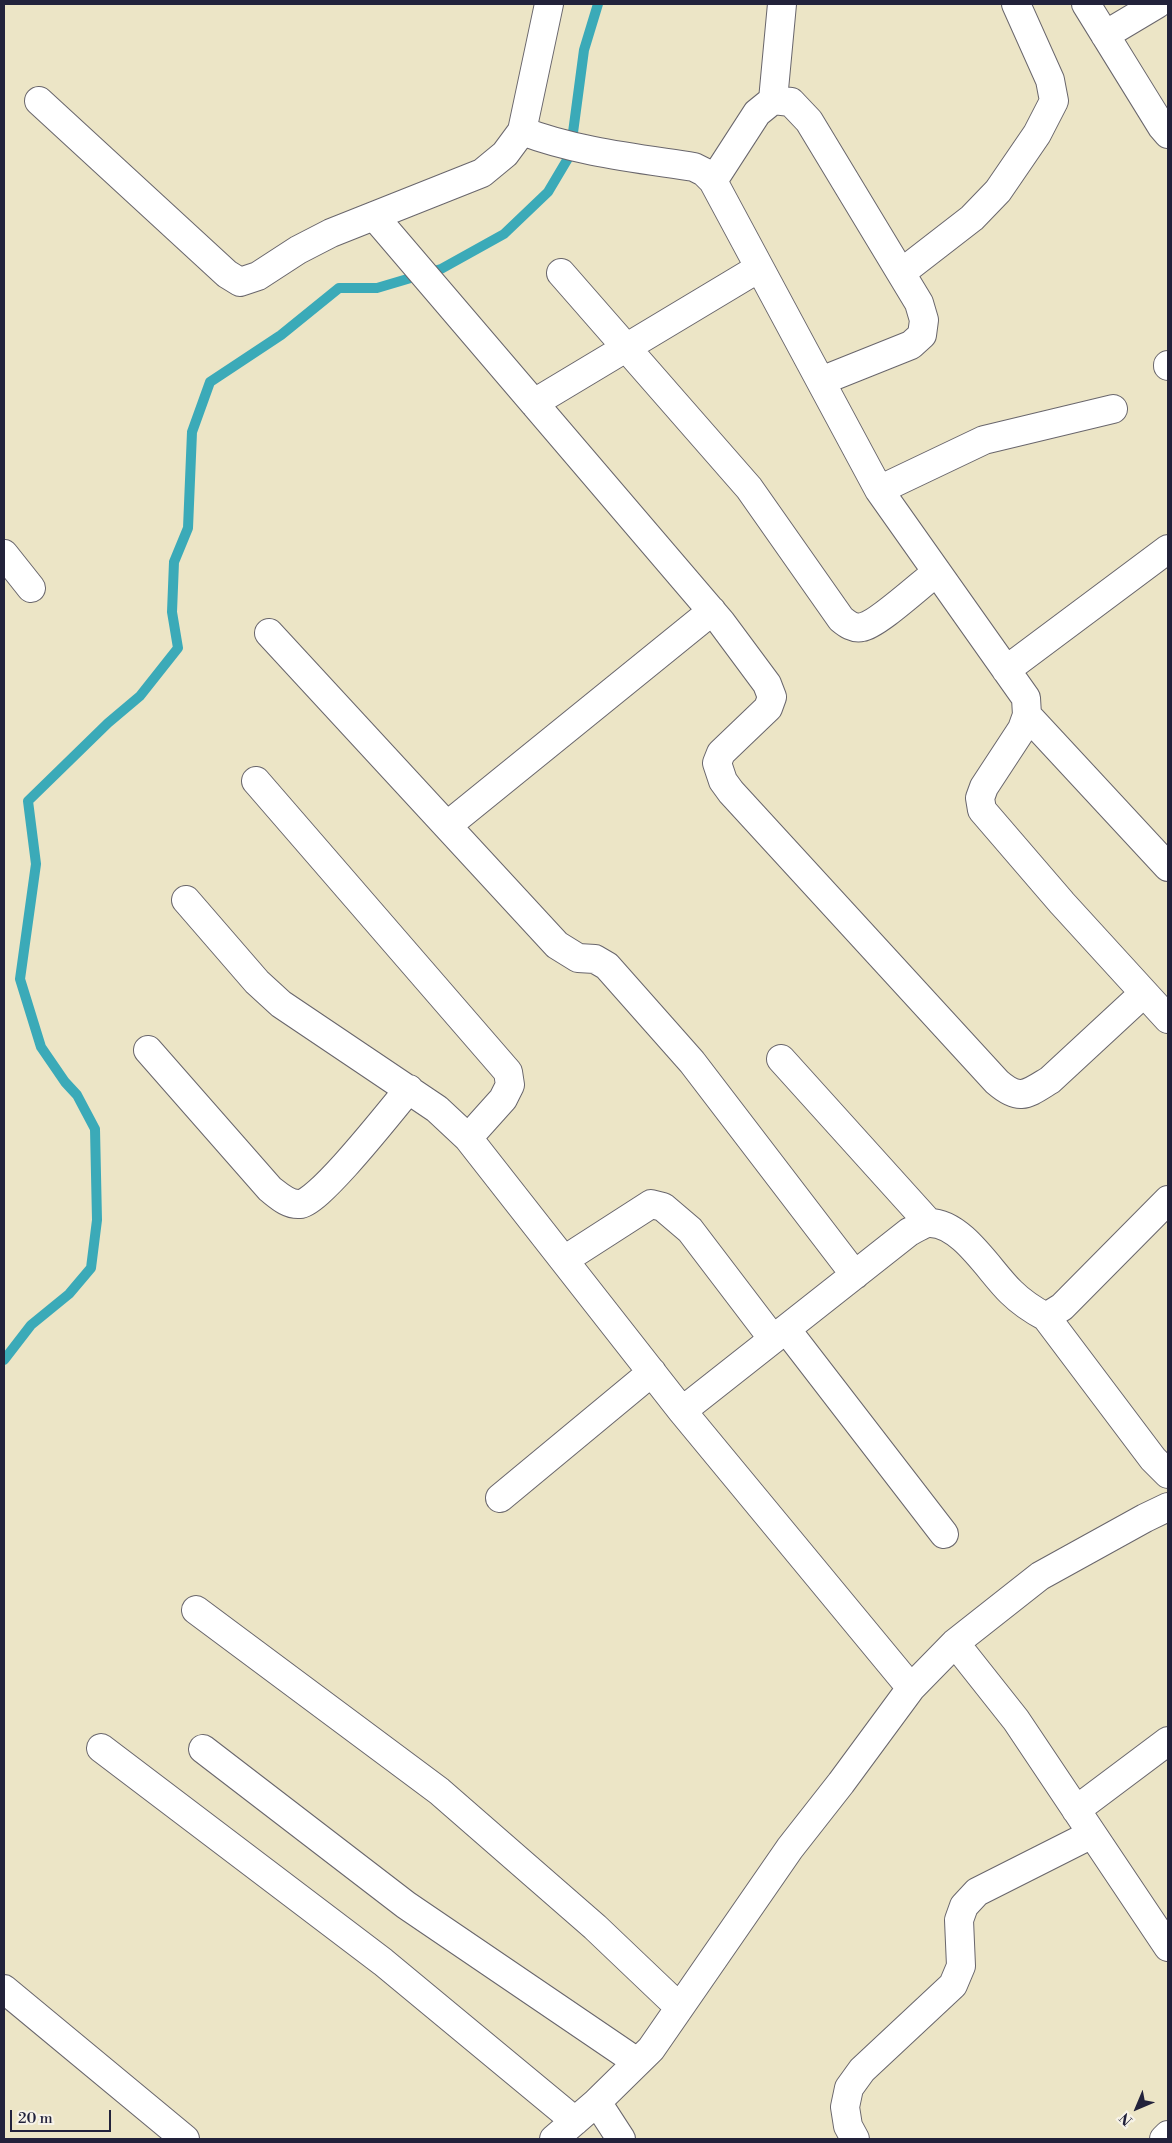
<!DOCTYPE html>
<style>
body{margin:0}
#map{position:relative;width:1172px;height:2143px;overflow:hidden;background:#ece5c6;font-family:"Libre Bodoni",serif}
canvas{display:block}
.frame{position:absolute;inset:0;border:5px solid #22223b;pointer-events:none}
.north{position:absolute;left:1112px;top:2083px;width:50px;height:50px;-webkit-text-stroke:4px #f7f3e8;paint-order:stroke;rotate:225deg;font-size:14px;font-weight:700;line-height:20px;text-align:center;color:#22223b}
.north::after{content:'';display:block;margin:auto;width:18px;height:22px;background:#22223b;clip-path:polygon(50% 0,100% 100%,50% 72%,0 100%)}
.scale{position:absolute;left:10px;top:2110px;width:101px;height:22px;box-sizing:border-box;border:2px solid #22223b;border-top:0;padding-left:6px;font-size:15px;line-height:18px;white-space:nowrap;color:#22223b;-webkit-text-stroke:4px #f7f3e8;paint-order:stroke}
</style>
<div id="map">
<canvas width="1172" height="2143"></canvas>
<div class="frame"></div>
<div class="north">N</div>
<div class="scale">20 m</div>
</div>
<script>
const g = document.querySelector('canvas').getContext('2d');
g.lineJoin = 'round';
function trace(path, color, width, dash) { g.strokeStyle = color; g.lineWidth = width; g.lineCap = dash ? 'butt' : 'round'; g.setLineDash(dash || []); g.stroke(path); }
trace(new Path2D(`
 M4,1360L31,1325L69,1294L91,1268L97,1220L95,1129L77,1095L65,1082L41,1047L20,979L36,864L28,801L108,723L140,696L178,648L172,612L174,562L188,528L192,432L210,382L281,335L339,288H377L441,269L504,234L548,192L570,155L584,50L598,4`), '#3baab8', 10);
const minor = new Path2D(`
 M1086,4L1162,127L1168,134
 M1105,35L1157,4
 M773,100L782,4
 M39,101L227,274L240,282L258,276L298,250L331,233L482,173L505,154L522,131L549,4
 M522,131C577,152 636,158 694,167L704,172L713,181L879,490L1026,698L1027,715L1022,729L984,787L980,798L982,810L1062,903L1168,1019
 M713,181L757,113L773,100L791,102L809,121L919,303L924,320L922,335L911,345L821,381
 M374,216L721,622L767,684L772,697L768,708L721,753L717,763L723,781L731,792L997,1082C1020,1102 1027,1094 1050,1080L1144,993
 M561,273L749,488L841,619C847,624 854,629 862,627C877,625 922,583 937,572
 M901,273L972,218L998,191L1037,134L1054,101L1050,80L1016,4
 M1168,366V365
 M534,403L759,268
 M879,490L984,440L1113,409
 M4,554L31,588
 M269,633L557,945L578,958L595,959L607,966L692,1062L855,1275
 M1006,670L1168,549
 M1027,715L1168,867
 M256,781L508,1072L510,1085L503,1099L468,1138
 M448,825L712,611
 M186,900L257,982L281,1004L437,1109L468,1138L682,1411L911,1688
 M148,1050L270,1189C279,1196 288,1205 300,1204C319,1203 393,1108 409,1089
 M781,1059L929,1223
 M564,1260L651,1204L663,1207L690,1230L773,1339
 M1046,1317L1153,1459L1168,1474
 M786,1329L944,1534
 M682,1411L909,1232C915,1229 924,1223 930,1223C962,1223 990,1272 1011,1292C1022,1303 1033,1310 1046,1317L1062,1307L1168,1200
 M500,1498L652,1372
 M196,1610L439,1791L595,1927L679,2007
 M955,1643L1016,1720L1168,1947
 M101,1748L383,1962L575,2121
 M203,1749L406,1905L637,2062
 M1076,1810L1168,1741
 M4,1989L185,2139
 M597,2102L621,2139
 M554,2139L597,2102L651,2049L790,1848L841,1783L911,1688L955,1643L1040,1576L1145,1518L1168,1507
 M855,2139L848,2126L845,2107L849,2088L862,2070L953,1985L961,1966L959,1920L964,1906L977,1892L1092,1834
 M1164,2139L1168,2135`);
trace(minor, '#69666c', 30);
trace(minor, '#fff', 28);
</script>
